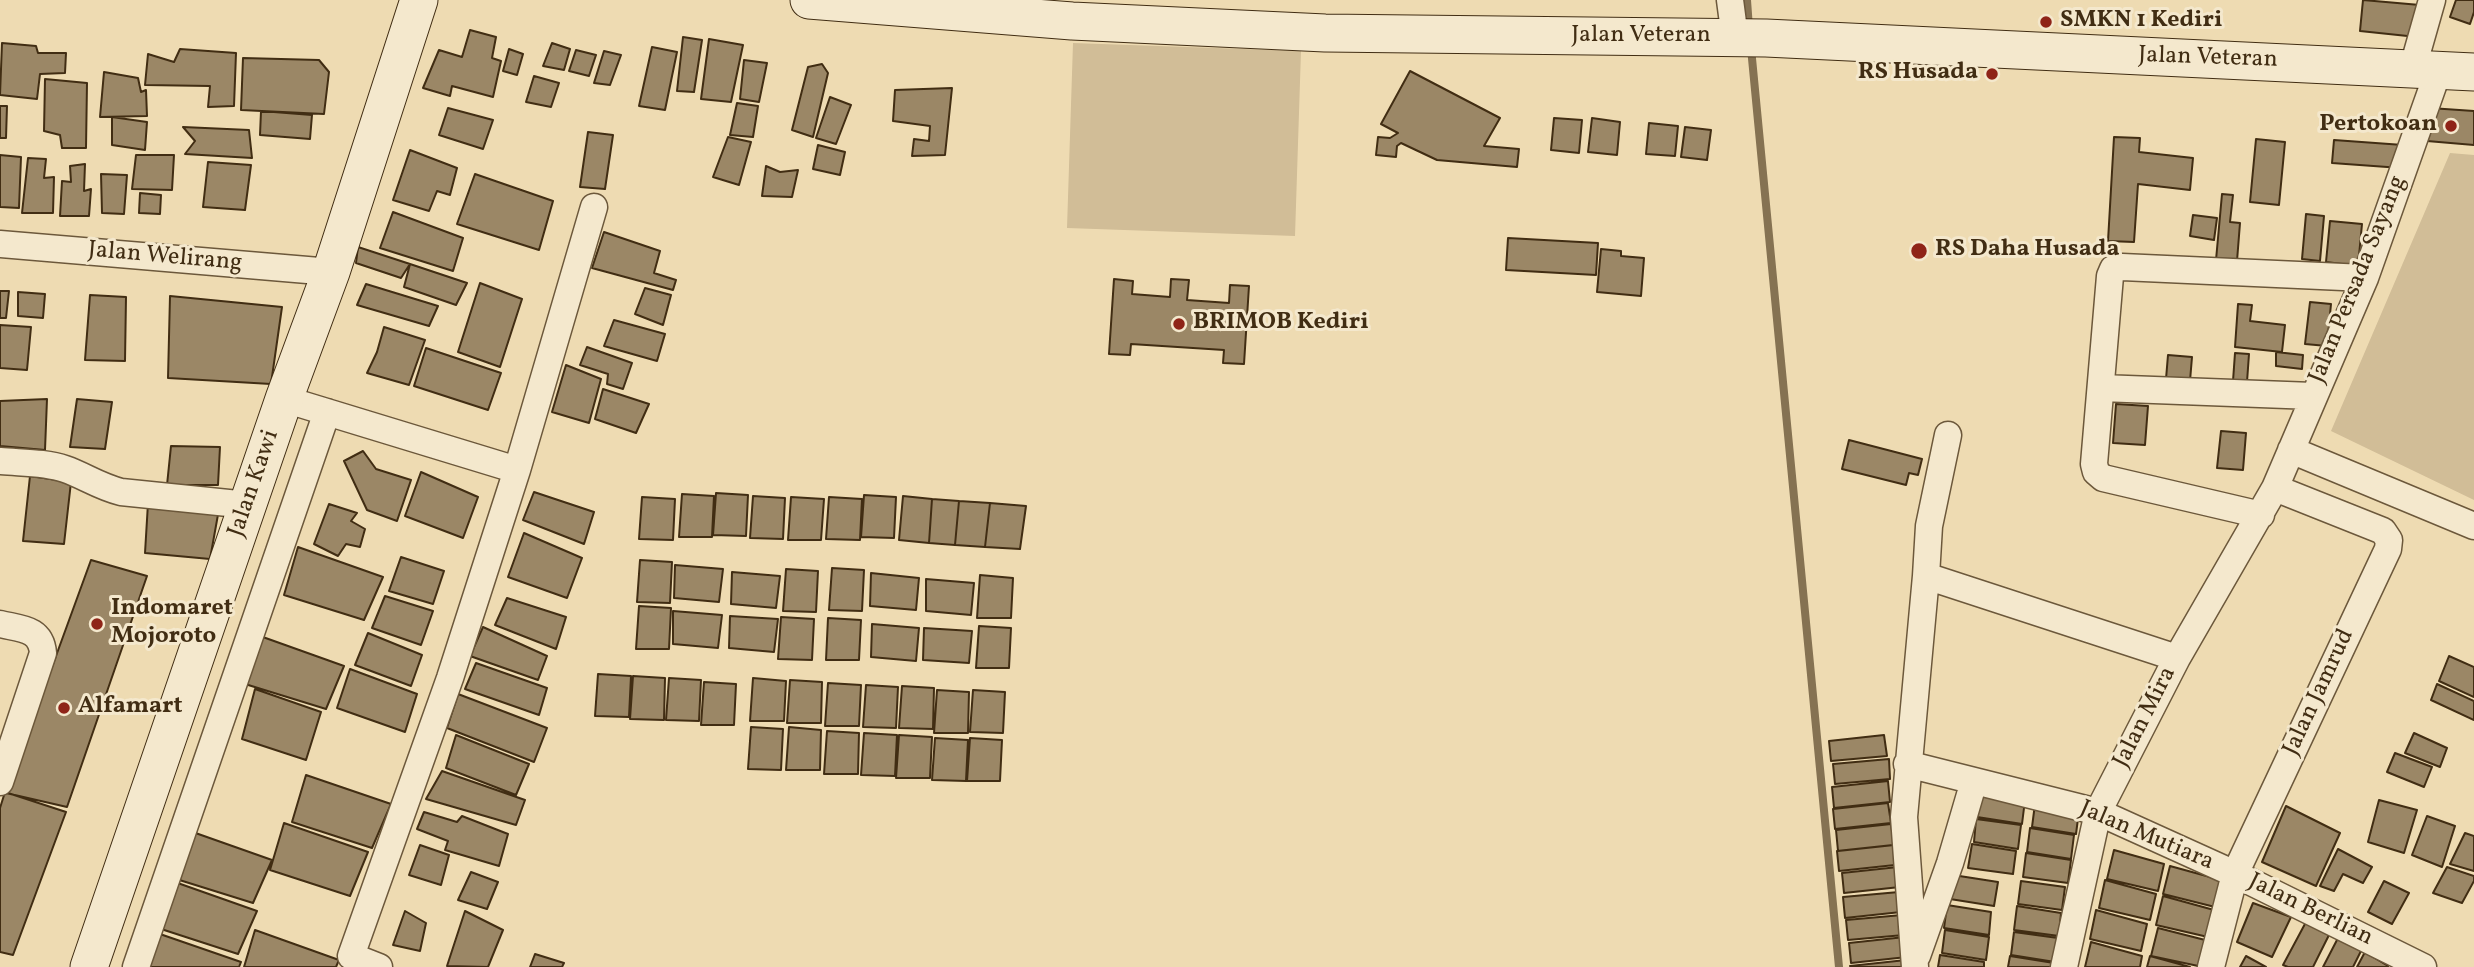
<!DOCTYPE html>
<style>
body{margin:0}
canvas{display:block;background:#eedbb2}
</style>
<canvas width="2474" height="967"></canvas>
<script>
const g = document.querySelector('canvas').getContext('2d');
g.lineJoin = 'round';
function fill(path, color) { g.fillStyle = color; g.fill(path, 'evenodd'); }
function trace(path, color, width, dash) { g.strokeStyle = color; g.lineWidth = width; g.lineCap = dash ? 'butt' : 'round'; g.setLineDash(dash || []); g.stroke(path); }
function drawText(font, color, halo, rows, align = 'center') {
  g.font = font + ' Vollkorn,serif'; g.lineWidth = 6; g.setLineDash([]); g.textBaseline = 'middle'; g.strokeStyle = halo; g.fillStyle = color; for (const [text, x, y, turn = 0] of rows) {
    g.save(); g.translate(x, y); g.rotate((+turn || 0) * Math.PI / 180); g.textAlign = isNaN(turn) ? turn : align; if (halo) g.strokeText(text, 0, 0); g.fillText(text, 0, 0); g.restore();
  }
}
fill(new Path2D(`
 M1073,43L1301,51L1295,236L1067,228Z
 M2450,153L2474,155V500L2331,431Z`), '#d1bd97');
trace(new Path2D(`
 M1747,0L1749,28
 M1751,48L1839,967`), '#857252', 8);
const building = new Path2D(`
 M2363,0L2420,5L2417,37L2360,31Z
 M2456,0H2474V12L2470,24L2450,17Z
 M470,30L496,37L492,58L501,61L493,97L452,86L450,96L423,88L439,50L462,57Z
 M683,37L702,40L694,92L677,91Z
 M709,39L743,45L731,102L701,99Z
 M2,43L36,46L38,53H66L65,73L40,74L37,99L0,95Z
 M552,43L570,49L564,70L543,66Z
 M652,47L677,52L665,110L639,106Z
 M180,49L236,53L234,106L208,107L210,86L145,85L148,54L174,62Z
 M509,49L523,54L517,75L503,71Z
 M576,50L596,55L589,76L569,71Z
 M604,51L621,55L610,85L594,83Z
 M243,58L319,60L329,72L324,114L241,110Z
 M744,60L767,63L759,102L740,99Z
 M822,64L828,73L813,137L792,130L808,67Z
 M1410,71L1500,118L1484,146L1519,149L1517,167L1437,160L1401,143L1397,146L1396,157L1376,155L1378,137L1390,138L1398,133L1381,124Z
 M104,72L138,78L141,92L146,90L147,116L100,117Z
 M534,76L559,83L551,107L526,102Z
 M45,79L87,83L86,148H62L60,135L44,131Z
 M952,88L945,155L912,156L914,139L929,141L930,126L893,121L895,90Z
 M830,97L851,105L836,144L816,138Z
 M737,103L758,106L753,137L730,135Z
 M0,106H7L6,138H0Z
 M448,108L493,120L483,149L439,135Z
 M2430,108L2474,111V145L2427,141Z
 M261,111L312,115L310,139L260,135Z
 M112,117L147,122L145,150L112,145Z
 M1554,118L1582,120L1579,153L1551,150Z
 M1592,118L1620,122L1617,155L1588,152Z
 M1649,123L1678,126L1675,156L1646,154Z
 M183,127L249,130L252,158L185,154L195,141Z
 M1685,127L1711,130L1707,160L1681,157Z
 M588,132L613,135L605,189L580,187Z
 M728,137L751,142L739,185L713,177Z
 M2114,137L2140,138L2139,152L2193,158L2190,190L2138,184L2134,242L2108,241Z
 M2256,139L2285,142L2279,205L2250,202Z
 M2334,140L2403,145L2401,168L2332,163Z
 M818,145L845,152L840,175L813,169Z
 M410,150L457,168L450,195L437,191L429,211L393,200Z
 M0,155L21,157L19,208L0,207Z
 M136,155H174L172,190L132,189Z
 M28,158L46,159L44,178L54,177L53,213H22Z
 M208,162L251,165L245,210L203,207Z
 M85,164L84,191L91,189L89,216H60L62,181L71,182L70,166Z
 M766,166L780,172L798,170L792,197L762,196Z
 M101,174L127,175L124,214L102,213Z
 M475,174L553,201L539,250L457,224Z
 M140,193L161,195L160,214L139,213Z
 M2222,194L2233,195L2230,222L2240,223L2237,261L2216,260Z
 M393,212L463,238L453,271L380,248Z
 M2306,214L2324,216L2320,261L2302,259Z
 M2193,215L2217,218L2214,240L2190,236Z
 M2330,221L2362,224L2358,266L2326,262Z
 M604,232L660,251L654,273L676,280L673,290L592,268Z
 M1508,238L1598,243L1596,275L1506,270Z
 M358,247L410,264L401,278L356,263Z
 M1601,249L1621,251V256L1644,258L1641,296L1597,292Z
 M410,264L467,283L456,305L404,287Z
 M1114,279L1133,281L1132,294L1170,297L1171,279L1189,280L1187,300L1229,303L1230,285L1249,286L1244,364L1223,363L1224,350L1131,344L1130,355L1109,354Z
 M480,283L522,299L500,367L458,352Z
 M366,284L438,306L429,326L357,305Z
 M645,288L671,295L663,325L635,314Z
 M0,291H9L6,318H0Z
 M18,292L45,294L43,318L18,316Z
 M90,295L126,297L125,361L85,360Z
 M170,296L282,307L271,384L168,378Z
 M2310,302L2331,304L2327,346L2305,344Z
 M2238,304L2252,305L2250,321L2285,325L2282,352L2235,347Z
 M614,320L665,334L657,361L604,346Z
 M0,325L31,327L27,370L0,368Z
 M384,327L425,340L409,385L367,373L377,352Z
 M587,347L632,363L623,389L607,384L608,374L580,365Z
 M426,348L501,373L488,410L414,386Z
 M2276,352L2303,355L2302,369L2276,366Z
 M2235,353L2249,354L2247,382L2233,381Z
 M2168,355L2192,357L2190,381L2166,379Z
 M566,365L601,379L589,423L552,412Z
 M603,389L649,404L636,433L595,419Z
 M47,399L45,450L0,446V401Z
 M77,399L112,402L105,449L70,447Z
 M2116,404L2148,406L2145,445L2113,443Z
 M2221,431L2246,433L2243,470L2217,468Z
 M1849,440L1922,459L1918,475L1909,473L1906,485L1842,469Z
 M171,446L220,447L218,485H167Z
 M363,451L376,469L411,480L397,521L367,510L344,461Z
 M421,472L478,497L463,538L405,516Z
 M30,476L71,482L64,544L23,541Z
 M534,492L594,512L584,544L523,520Z
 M716,493L748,495L746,536L713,535Z
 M682,494L714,496L712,537H679Z
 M864,495L896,497L894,538L861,537Z
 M753,496L785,498L783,539L750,538Z
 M903,496L932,499L929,543L899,540Z
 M642,497L675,499L673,540L639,539Z
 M791,497L824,499L821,540H788Z
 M829,497L862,499L860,540L826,539Z
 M932,499L959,501L955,545L929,543Z
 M959,501L990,503L985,547L955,545Z
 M148,503L219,509L210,559L145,553Z
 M990,503L1026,506L1020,549L985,547Z
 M329,504L357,513L351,521L365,529L360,547L346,544L338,556L314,544Z
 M524,533L582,558L567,598L508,577Z
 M298,547L383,577L364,620L284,595Z
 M401,557L444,571L433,604L389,591Z
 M91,560L147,576L67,807L6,793Z
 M640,560L672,562L670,603L637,602Z
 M675,565L723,569L719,602L674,598Z
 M832,568L864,570L862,611L829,610Z
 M786,569L818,571L816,612L783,611Z
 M732,572L780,576L776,608L731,604Z
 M871,573L919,578L916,610L870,606Z
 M980,575L1013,578L1011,618H977Z
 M926,579L974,583L971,615L926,611Z
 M385,596L433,611L421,645L372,628Z
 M507,598L566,617L556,649L495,625Z
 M639,606L671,608L669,649H636Z
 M673,611L722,615L718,648L673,644Z
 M730,616L778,619L774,652L729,648Z
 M781,617L814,619L812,660L778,659Z
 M828,618L861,620L859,660H826Z
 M872,624L919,628L916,661L871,657Z
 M979,626L1011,628L1009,668H976Z
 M483,627L547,656L538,680L470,656Z
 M924,628L972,631L969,663L923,660Z
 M368,633L422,655L411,686L355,665Z
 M260,636L344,666L326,709L245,684Z
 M2449,656L2474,667V697L2439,681Z
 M476,663L547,688L539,715L465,689Z
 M350,669L417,694L405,732L337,708Z
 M598,674L631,676L629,717L595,716Z
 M633,676L665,678L664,720L630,719Z
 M669,678L701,680L699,721L666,720Z
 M753,678L786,681L784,721H750Z
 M790,680L822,682L821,723H787Z
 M704,682L736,684L734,725H701Z
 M828,683L861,685L859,726H825Z
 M2437,684L2474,701V720L2431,700Z
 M866,685L898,687L896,728L863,727Z
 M902,686L934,688L933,729L899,728Z
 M255,689L321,712L306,760L242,739Z
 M937,690L969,692L968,733H934Z
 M973,690L1005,692L1003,733L970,732Z
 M458,694L547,728L534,762L447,728Z
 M751,727L783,729L781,770L748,769Z
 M789,727L821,730L820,770H786Z
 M827,731L859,733L858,774H824Z
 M864,733L897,735L895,776L861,775Z
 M2414,733L2447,748L2440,767L2405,753Z
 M456,735L529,764L516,795L446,768Z
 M899,735L932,737L930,778H896Z
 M1884,735L1887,756L1831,761L1829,741Z
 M935,738L968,740L966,781L932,780Z
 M970,738L1002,740L1000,781H967Z
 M2395,753L2432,767L2424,787L2387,772Z
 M1889,759L1890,779L1835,784L1833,764Z
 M442,771L525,800L516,825L426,799Z
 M306,775L391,804L372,848L292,822Z
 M1888,781L1890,802L1834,808L1832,787Z
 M5,792L66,812L13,955L0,952V808Z
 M1980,793L2025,800L2022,824L1977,817Z
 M2379,800L2417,810L2404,853L2368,842Z
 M1888,803L1891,823L1835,829L1833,809Z
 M2035,804L2079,811L2076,834L2032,827Z
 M2286,806L2340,833L2316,886L2262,862Z
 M424,812L457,822L462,816L508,834L499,866L445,850L448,841L417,829Z
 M2427,816L2455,826L2442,867L2412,855Z
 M1976,819L2021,825L2018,849L1974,842Z
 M284,823L368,852L350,896L270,870Z
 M1891,824L1894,845L1838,851L1836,830Z
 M2030,828L2074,835L2071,859L2027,852Z
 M187,830L272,860L253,903L173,878Z
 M2465,833L2474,836V871L2450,864Z
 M1972,844L2016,851L2013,874L1968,868Z
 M420,845L449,855L441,885L409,875Z
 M1893,845L1895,865L1839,871L1837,851Z
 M2338,849L2372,867L2363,883L2343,874L2334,891L2320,886Z
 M2114,850L2164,864L2158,891L2107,879Z
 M2026,853L2071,860L2068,883L2023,877Z
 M2170,866L2221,880L2215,907L2163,894Z
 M1898,867L1900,887L1844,893L1842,873Z
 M2447,867L2474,876V881L2462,903L2433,893Z
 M471,872L498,882L487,909L458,900Z
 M1953,875L1998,882L1994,906L1950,899Z
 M2105,880L2156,894L2150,920L2099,908Z
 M172,881L257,911L238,954L158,928Z
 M2021,881L2065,887L2062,910L2018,904Z
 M2384,881L2409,893L2392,924L2368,912Z
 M1899,892L1901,912L1845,918L1843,897Z
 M2163,896L2214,910L2208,937L2156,925Z
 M2253,903L2291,917L2272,957L2237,942Z
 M1947,905L1991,912L1989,935L1944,928Z
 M2017,906L2061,913L2059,936L2014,930Z
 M2096,910L2147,924L2141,951L2090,939Z
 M405,911L426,923L420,951L393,945Z
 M465,911L503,930L488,967L447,966Z
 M1902,915L1904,935L1848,940L1846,920Z
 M2306,922L2329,935L2313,967H2288L2283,965Z
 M2158,928L2209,941L2203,967L2151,956Z
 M255,930L339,960L336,967H244Z
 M1945,930L1989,937L1986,960L1942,953Z
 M2014,932L2058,938L2055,962L2011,955Z
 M157,933L241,962L239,967H146Z
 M1905,937L1907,957L1851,963L1849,943Z
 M2338,938L2361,951L2353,967H2323Z
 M2091,942L2142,956L2140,967H2085Z
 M2365,952L2388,966V967H2357Z
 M535,954L564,963L562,967H530Z
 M1940,955L1984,962V967H1938Z
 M2010,956L2054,963L2053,967H2008Z
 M2150,956L2190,967H2147Z
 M2246,956L2266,967H2240Z
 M1906,960L1907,967H1851L1850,966Z`);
fill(building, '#9b8766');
trace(building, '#412d13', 2);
const minor = new Path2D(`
 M1730,0L1735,38
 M2413,67L2432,0
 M0,244L331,272
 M2101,388L2313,396
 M284,399L517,470
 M2291,450L2474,526
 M0,461C21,463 45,462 65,469C85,476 98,486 121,492L248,505
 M2261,515L2103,478L2096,472L2094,464L2110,276L2113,269L2122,267L2365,278
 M1926,576L1929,526L1948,435
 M0,624C21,629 41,628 43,653L0,782
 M1907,764L2098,812L2235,874L2423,967
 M1917,956L1950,863L1974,781
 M136,967L327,412
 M379,967L351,956L450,678L517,470L594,207
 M1915,967L1904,817L1926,576L2177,658
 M2064,967L2098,812L2177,658L2275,488L2365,278L2439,69
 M2211,967L2235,874L2388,549L2389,540L2383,531L2275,488`);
const secondary = new Path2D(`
 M809,0L1072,21L1325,33L1766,38L2474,72
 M89,967L284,399L331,272L419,0`);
trace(minor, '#6c583b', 29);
trace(secondary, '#412d13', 39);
trace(minor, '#f4e8cd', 26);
trace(secondary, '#f4e8cd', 37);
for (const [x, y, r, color] of [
 [2046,22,7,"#8f2418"],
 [1992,74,7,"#8f2418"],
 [2451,126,7,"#8f2418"],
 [1919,251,9,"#8f2418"],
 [1179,324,7,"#8f2418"],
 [97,624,7,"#8f2418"],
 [64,708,7,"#8f2418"]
]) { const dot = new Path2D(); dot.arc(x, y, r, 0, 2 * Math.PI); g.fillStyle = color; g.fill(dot); trace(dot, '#f4e8cd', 2.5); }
drawText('bold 24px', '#412d13', '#f4e8cd', [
 ["SMKN 1 Kediri",2060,22],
 ["RS Husada",1978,74,"right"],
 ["Pertokoan",2437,126,"right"],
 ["RS Daha Husada",1935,251],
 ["BRIMOB Kediri",1193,324],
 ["Indomaret",111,610],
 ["Mojoroto",111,638],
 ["Alfamart",78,708]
], 'left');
drawText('24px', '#412d13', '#f4e8cd', [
 ["Jalan Veteran",1641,37],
 ["Jalan Veteran",2208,59,2],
 ["Jalan Welirang",165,258,5],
 ["Jalan Persada Sayang",2359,280,-68],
 ["Jalan Kawi",255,484,-71],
 ["Jalan Jamrud",2320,693,-65],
 ["Jalan Mira",2146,718,-63],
 ["Jalan Mutiara",2146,837,23],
 ["Jalan Berlian",2310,911,26]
]);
</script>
